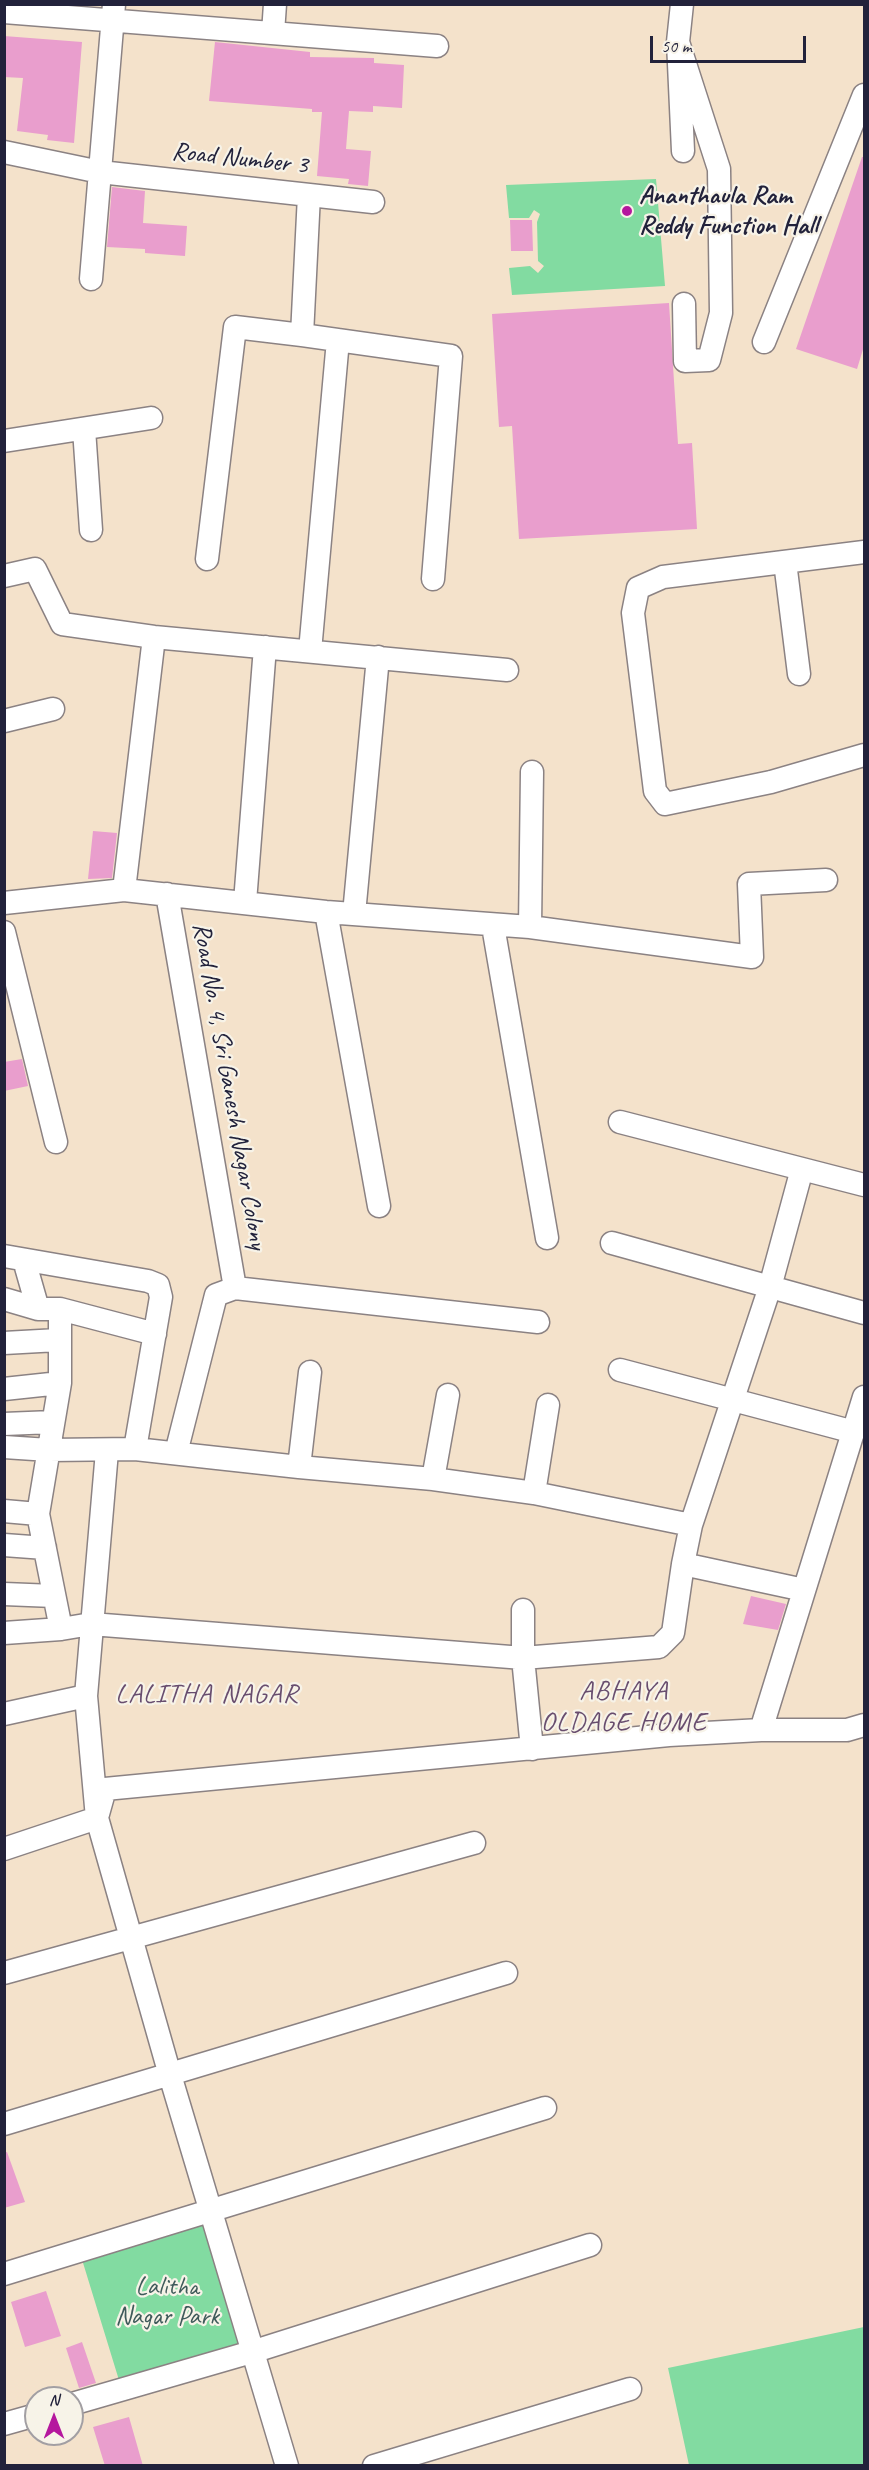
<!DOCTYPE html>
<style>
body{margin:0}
#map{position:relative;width:869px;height:2470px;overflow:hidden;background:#f4e2cb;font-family:Caveat,sans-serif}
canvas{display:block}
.frame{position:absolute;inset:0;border:6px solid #22223b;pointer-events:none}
.north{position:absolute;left:24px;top:2386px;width:60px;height:60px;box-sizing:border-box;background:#f7f3e8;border:2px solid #a29fa3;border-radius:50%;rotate:0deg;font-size:16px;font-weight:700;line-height:24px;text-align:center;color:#22223b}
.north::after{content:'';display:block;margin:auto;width:21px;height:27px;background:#b5179e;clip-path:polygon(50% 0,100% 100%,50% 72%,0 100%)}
.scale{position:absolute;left:650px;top:36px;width:156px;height:27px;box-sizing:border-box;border:3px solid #22223b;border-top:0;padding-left:8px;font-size:18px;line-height:21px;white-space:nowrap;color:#22223b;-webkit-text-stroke:4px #f7f3e8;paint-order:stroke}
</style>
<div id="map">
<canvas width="869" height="2470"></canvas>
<div class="frame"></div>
<div class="north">N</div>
<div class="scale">50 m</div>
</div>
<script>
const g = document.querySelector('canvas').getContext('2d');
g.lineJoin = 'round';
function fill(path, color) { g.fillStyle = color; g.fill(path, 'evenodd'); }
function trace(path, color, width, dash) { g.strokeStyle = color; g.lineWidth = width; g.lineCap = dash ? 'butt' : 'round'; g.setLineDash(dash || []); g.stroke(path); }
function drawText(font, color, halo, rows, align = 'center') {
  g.font = font + ' Caveat,sans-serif'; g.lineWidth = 4.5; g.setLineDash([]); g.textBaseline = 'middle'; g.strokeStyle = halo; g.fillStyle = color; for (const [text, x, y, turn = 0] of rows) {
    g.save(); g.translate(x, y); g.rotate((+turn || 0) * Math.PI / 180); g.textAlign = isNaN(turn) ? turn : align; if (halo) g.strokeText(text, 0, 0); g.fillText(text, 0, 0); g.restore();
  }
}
fill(new Path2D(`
 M656,179L665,286L512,295L509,268L530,266L538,273L544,266L538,261L537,222L540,214L534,210L529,218H509L506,185Z
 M213,2212L255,2351L122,2390L80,2253Z
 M864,2327V2465H689L668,2368Z`), '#82dba1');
fill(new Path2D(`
 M4,36L82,42L74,143L47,140L48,135L17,131L23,78L4,77Z
 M215,42L310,52V57L374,58V63L404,65L402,108L373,106V112L349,111L346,149L371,151L368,186L348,184L349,179L317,176L322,112H312V109L209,101Z
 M862,157H864V346L857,369L796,349Z
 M112,187L145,191L143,223L187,226L185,256L145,253V249L107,247Z
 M510,220H532L533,251H511Z
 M669,303L678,444L692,443L697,529L519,539L512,426L499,427L492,314Z
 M93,831L117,833L112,878L88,879Z
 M22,1059L28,1086L4,1091V1062Z
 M751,1596L786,1604L778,1630L743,1624Z
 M7,2152L25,2202L4,2208V2153Z
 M46,2291L61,2336L25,2347L11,2302Z
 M82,2342L96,2383L79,2388L66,2348Z
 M129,2417L143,2466H105L93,2427Z`), '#e99ecd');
const minor = new Path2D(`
 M682,4L678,42L683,151
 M4,12L437,46
 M273,33L275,4
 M678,42L719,169L721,313L709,360L685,361L684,304
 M4,152L100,172L373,202
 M91,279L114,4
 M302,335L309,195
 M764,342L864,95
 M84,429L91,530
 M4,441L151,418
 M864,552L663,577L638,588L633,613L655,791L665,804L771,782L864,755
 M207,559L235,327L302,335L451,356L433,579
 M785,562L799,674
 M4,576L35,569L62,624L154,637L507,670
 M310,651L338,340
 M4,721L53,709
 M124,890L154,637
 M167,894L235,1288
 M245,902L265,647
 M4,903L124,890L326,912L530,927L532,772
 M326,912L379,1206
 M354,914L378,657
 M493,926L547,1238
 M530,927L752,957L749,884L826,880
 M4,932L56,1142
 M620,1122L864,1185
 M612,1243L864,1313
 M4,1256L148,1281L158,1285L161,1297L135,1449
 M24,1260L38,1309
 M4,1299L38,1309H60L155,1334
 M60,1309V1383L38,1514L61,1629
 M4,1343L58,1340
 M620,1370L854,1432
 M4,1389L60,1383
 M4,1424L53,1422
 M4,1447L49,1450L135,1449L299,1467L433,1479L534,1493L691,1525
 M107,1451L86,1696L97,1818L170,2075L287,2466
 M176,1453L216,1295L235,1288L538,1322
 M299,1467L310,1372
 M433,1479L448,1395
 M534,1493L548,1405
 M4,1511L38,1514
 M4,1545L45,1548
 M683,1564L804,1590
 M4,1594L54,1596
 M523,1610V1658L532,1749
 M4,1633L61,1629L91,1624L523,1658L659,1647L673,1633L683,1564L691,1525L770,1287L802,1169
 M4,1714L86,1696
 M761,1730L864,1397
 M98,1814L105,1789L669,1735L761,1730H847L864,1725
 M4,1849L97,1818
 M4,1973L474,1843
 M4,2124L506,1973
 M4,2274L545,2108
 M72,2404L255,2351L590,2245
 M4,2424L36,2415
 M374,2466L630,2389`);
trace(minor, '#8b8283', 25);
trace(minor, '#fff', 22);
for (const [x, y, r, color] of [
 [627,211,6,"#b5179e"]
]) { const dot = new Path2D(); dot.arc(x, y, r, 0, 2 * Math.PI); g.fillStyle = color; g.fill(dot); trace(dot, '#f7f3e8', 2); }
drawText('26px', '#22223b', '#f7f3e8', [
 ["Road Number 3",240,159,6],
 ["Road No. 4, Sri Ganesh Nagar Colony",229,1086,80]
]);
drawText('bold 26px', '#22223b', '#f7f3e8', [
 ["Ananthaula Ram",639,196],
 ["Reddy Function Hall",639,226]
], 'left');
drawText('26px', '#3f5a5a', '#f7f3e8', [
 ["Lalitha",167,2287],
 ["Nagar Park",167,2317]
]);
g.letterSpacing = '1.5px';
drawText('27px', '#684d6e', '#f7f3e8', [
 ["ABHAYA",624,1692],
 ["OLDAGE HOME",624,1723],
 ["LALITHA NAGAR",207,1695]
]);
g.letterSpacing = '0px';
</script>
